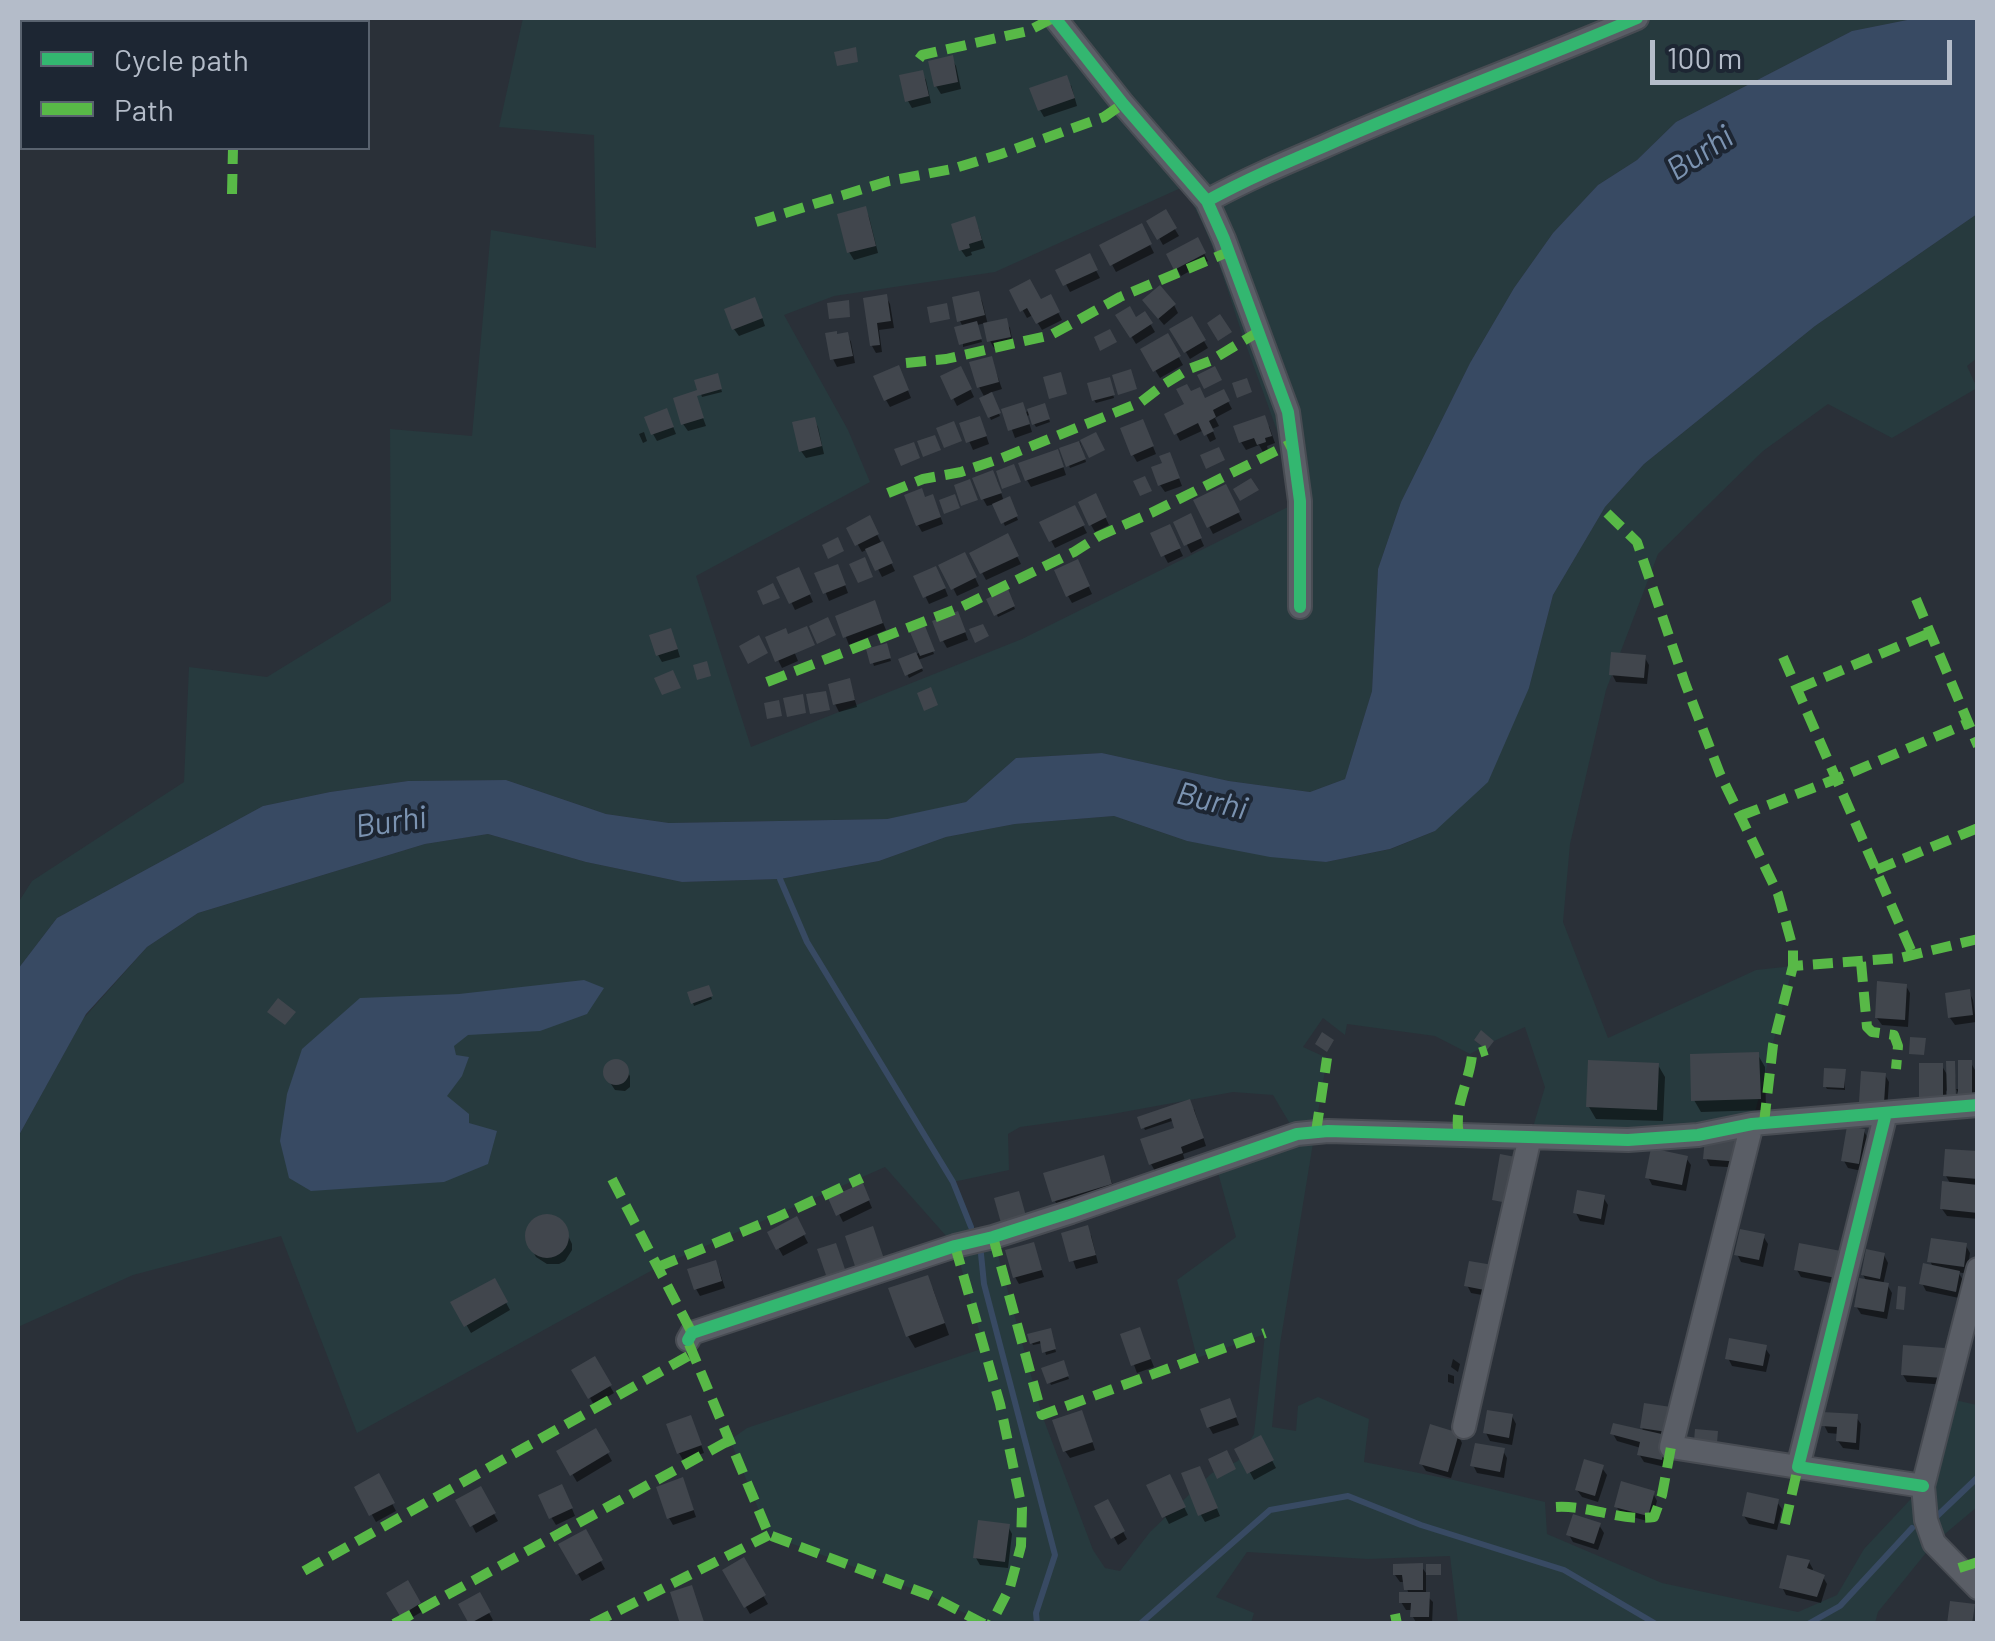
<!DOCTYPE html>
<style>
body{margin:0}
#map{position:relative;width:1995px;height:1641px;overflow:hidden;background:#2a3038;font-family:Barlow,sans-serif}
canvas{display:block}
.frame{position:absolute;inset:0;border:20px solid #b4bcc9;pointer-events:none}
.legend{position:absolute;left:20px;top:20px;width:350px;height:130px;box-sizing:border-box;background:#1d2633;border:2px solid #59626f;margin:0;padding:12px 18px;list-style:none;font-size:30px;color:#b4bcc9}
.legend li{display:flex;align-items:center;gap:20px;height:50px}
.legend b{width:50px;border:2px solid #59626f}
.scale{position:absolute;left:1650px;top:40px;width:302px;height:45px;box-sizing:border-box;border:5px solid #b4bcc9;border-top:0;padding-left:12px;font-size:30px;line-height:35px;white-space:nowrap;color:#b4bcc9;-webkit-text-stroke:8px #1d2633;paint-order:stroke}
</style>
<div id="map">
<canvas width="1995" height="1641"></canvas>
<div class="frame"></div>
<ul class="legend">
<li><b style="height:12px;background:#33b770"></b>Cycle path</li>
<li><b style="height:12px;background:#58b947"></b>Path</li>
</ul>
<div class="scale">100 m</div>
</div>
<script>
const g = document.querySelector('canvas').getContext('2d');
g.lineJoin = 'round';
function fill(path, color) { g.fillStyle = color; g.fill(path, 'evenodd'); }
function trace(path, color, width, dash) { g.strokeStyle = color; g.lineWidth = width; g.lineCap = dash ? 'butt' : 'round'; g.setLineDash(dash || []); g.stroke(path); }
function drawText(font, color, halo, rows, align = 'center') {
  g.font = font + ' Barlow,sans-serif'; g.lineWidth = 8; g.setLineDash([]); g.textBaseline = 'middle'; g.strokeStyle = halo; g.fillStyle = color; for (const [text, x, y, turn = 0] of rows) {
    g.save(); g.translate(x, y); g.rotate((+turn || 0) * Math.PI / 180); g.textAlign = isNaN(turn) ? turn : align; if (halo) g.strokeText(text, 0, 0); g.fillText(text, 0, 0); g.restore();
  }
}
fill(new Path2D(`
 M523,18H1917L1852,31L1676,122L1637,160L1598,185L1553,233L1514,288L1470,363L1401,502L1378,569L1372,691L1345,779L1310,792L1229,781L1102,753L1016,758L966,802L928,811L887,819L669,823L606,814L506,780L408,781L330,792L263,806L57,918L18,969V903L32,881L184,782L189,667L267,677L391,601L390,429L472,436L491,230L596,248L594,135L499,127ZM1183,187C1212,234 1226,287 1244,339C1263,393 1284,446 1300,501L1022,639L751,747L696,576L870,482L848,430L784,315L834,296L995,272Z
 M1977,214V358L1967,366L1977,388L1892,438L1828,404L1763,451L1658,554L1606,690L1570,844L1563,922L1608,1038L1756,970L1793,966L1752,1124L1530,1137L1545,1087L1525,1027L1494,1041L1481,1031L1474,1040L1483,1047L1470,1054L1435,1036L1347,1024L1345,1035L1323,1018L1303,1047L1327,1058L1280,1344L1272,1427L1296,1431L1298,1406L1318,1397L1369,1419L1364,1462L1454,1480L1545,1502L1547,1534L1662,1583L1798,1612L1837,1595L1864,1549L1923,1486L1946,1398L1977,1405V1507L1934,1543L1878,1612L1875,1623H1458L1450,1556L1368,1559L1247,1552L1216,1597L1254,1613L1251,1623H984L929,1595L769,1535L730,1440L747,1428L984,1348L955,1246L885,1167L658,1267L357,1433L281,1236L133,1275L18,1327V1137L83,1019L147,947L198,913L425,844L488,834L586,862L682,882L780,879L879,861L946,837L1015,824L1114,816L1187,841L1326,862L1391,849L1435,831L1529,688L1553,595L1605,507L1644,464L1815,326ZM1233,1092L1273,1095L1296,1134L1215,1162L1236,1237L1177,1280L1197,1358L1265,1334L1254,1434L1238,1461L1212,1473L1150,1532L1120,1571L1105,1568L1093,1550L1042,1415L993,1237L971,1227L953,1182L1009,1170L1008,1134L1020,1127L1107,1115Z`), '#273a3e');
fill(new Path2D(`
 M1917,18H1977V214L1815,326L1644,464L1605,507L1553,595L1529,688L1488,782L1435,831L1390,849L1326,862L1270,857L1187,841L1114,816L1015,824L946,837L879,861L780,879L682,882L586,862L488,834L425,844L198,913L147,947L86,1014L18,1137V969L57,918L263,806L330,792L408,781L506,780L606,814L669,823L887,819L966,802L1016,758L1102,753L1229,781L1310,792L1345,779L1372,691L1378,569L1401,502L1470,363L1514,288L1553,233L1598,185L1637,160L1676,122L1852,31Z
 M584,980L604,988L587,1014L540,1031L468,1035L454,1046L456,1055L469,1057L462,1076L447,1096L469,1114V1123L497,1131L488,1164L444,1182L311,1191L289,1178L280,1141L287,1094L302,1049L360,998L459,994Z`), '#384a63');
fill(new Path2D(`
 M951,58L956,66L961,89L941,94L936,86Z
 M921,72L926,80L931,103L912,108L908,101Z
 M1071,85L1077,106L1044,117L1040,110Z
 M865,209L869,217L878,253L854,260L849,252Z
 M1165,213L1179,236L1163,245L1150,222Z
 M978,227L985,248L971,252L972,255L966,257L961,250Z
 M1141,227L1154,253L1116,272L1102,246Z
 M1197,240L1208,261L1181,276L1169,255Z
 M1089,257L1100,278L1070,292L1059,271Z
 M1012,291L1040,303L1050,297L1062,320L1042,330L1033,315L1027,318Z
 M978,294L982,301L988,325L1005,321L1010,328L1013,344L994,348L990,341L986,323L977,325L982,342L963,347V327L960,321Z
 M886,297L890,304L894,328L879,330L882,352L876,353L872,346L865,300Z
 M1174,305L1178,313L1164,325L1150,308Z
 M759,308L765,326L739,336L734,329Z
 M1145,315L1155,332L1136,344L1119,316L1135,321Z
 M1191,319L1208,348L1190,359L1173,330Z
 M847,334L851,342L855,363L837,367L833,359Z
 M1167,336L1183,365L1160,378L1143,350Z
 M991,358L1002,389L989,393L1000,416L991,420L982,399L985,398L979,387Z
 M902,376L911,398L890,407L886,400Z
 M964,376L974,397L957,406L953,398Z
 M718,379L722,392L702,397L697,382Z
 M1110,382L1114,398L1096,403L1094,400Z
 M1223,392L1232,409L1215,418L1219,426L1212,429L1216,439L1210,442L1204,430L1180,441L1167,415L1187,405L1190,394L1205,401Z
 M694,394L706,426L688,431L683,424Z
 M1044,406L1050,422L1036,427L1029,415L1027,416L1032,432L1015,438L1005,411L1026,412Z
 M670,419L676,434L657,441L653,434Z
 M814,420L818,427L824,454L806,458L801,451Z
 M962,425L983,426L989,444L973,450Z
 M1269,426L1275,443L1267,446L1268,450L1263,452L1259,445L1246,450L1241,442Z
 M1146,429L1156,454L1137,462L1133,455Z
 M644,432L647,441L643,443L639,434Z
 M1080,442L1086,462L1070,468L1062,450Z
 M1061,460L1066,475L1031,487L1027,480Z
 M1173,463L1182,486L1165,492L1160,485Z
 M997,480L1004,502L1009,500L1018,520L1005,526L995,504L987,506L983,499Z
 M1225,487L1242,520L1213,534L1196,501Z
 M926,499L936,504L943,524L922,532L918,525Z
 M1099,504L1109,525L1095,532L1091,525Z
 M1074,508L1087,533L1055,548L1042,523Z
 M869,518L895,571L882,577L868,549L862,552L849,529Z
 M1176,523L1194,524L1204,546L1191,553Z
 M1169,527L1183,556L1168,563L1153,535Z
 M1007,537L1021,564L986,580L972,554Z
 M968,563L979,586L957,596L942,566Z
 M1081,570L1092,594L1072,603L1068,596Z
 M818,574H841L848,593L829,601Z
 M940,576L948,596L929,604L916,577Z
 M802,577L813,602L795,610L780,579Z
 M1007,593L1015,609L998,617L990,601Z
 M878,610L886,630L849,645L838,617Z
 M961,621L968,640L947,648L943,641Z
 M924,629L934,654L918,660L923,671L909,678L901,661L921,652Z
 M674,638L680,657L662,662L658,655Z
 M791,644L798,661L782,668L778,660Z
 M887,649L891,661L874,666L873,663Z
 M1645,658L1649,665L1647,684L1616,682L1612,674Z
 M849,681L857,707L839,712L835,704Z
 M1906,986L1910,993L1908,1027L1882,1025L1877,1018Z
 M708,988L712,999L694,1006L690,994Z
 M1969,992L1973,1000L1976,1022L1955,1025L1950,1018Z
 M1758,1055L1765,1067L1766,1110L1701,1112L1694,1100Z
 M614,1062L621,1063L630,1076V1087L625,1091L615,1090L605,1075L606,1068Z
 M1954,1063L1956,1089H1961L1971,1063L1975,1070V1105H1965L1956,1089L1957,1099H1951L1946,1090V1105H1925L1921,1098L1942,1066L1949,1078Z
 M1658,1065L1665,1077L1663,1121L1596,1119L1589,1107Z
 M1844,1072L1845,1090L1827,1089L1825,1086Z
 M1885,1075L1889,1082L1887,1110L1866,1109L1862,1101Z
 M1194,1109L1206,1146L1183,1154L1185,1161L1155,1171L1151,1164L1178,1129L1175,1120L1145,1130L1140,1119Z
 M1864,1131L1868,1139L1862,1171L1848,1168L1844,1161Z
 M1741,1143L1744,1168L1710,1166L1706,1158Z
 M1978,1154V1219L1947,1216L1942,1209L1951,1185L1946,1176Z
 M1103,1158L1115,1191L1059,1208L1055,1201Z
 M1686,1158L1691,1165L1686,1191L1652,1185L1648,1177Z
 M866,1194L872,1208L843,1222L832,1200Z
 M1603,1197L1608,1205L1604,1225L1580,1221L1576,1213Z
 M550,1216L562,1223L572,1244V1250L565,1261L559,1264H547L536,1257L528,1242L529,1228L537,1219Z
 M796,1220L808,1243L783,1256L770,1233Z
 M1064,1234L1091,1235L1098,1263L1076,1269Z
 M1763,1236L1768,1244L1763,1267L1741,1262L1737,1254Z
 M1033,1244L1044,1277L1019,1284L1015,1277Z
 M1966,1246L1970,1253L1967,1274L1958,1272L1963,1280L1959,1298L1926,1291L1922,1283L1933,1267L1930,1261Z
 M1884,1255L1888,1263L1883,1285L1888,1286L1892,1293L1887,1319L1861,1314L1856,1306L1867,1282L1863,1275Z
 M1844,1260L1840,1285L1801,1277L1797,1270Z
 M1471,1263L1504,1299L1471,1293L1467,1285Z
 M719,1270L725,1288L700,1296L696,1289Z
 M926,1278L933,1289L949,1335L915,1348L908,1336Z
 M494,1281L510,1310L471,1333L454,1303Z
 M1139,1330L1154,1367L1137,1373L1123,1335Z
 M1051,1334L1056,1352L1046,1355L1043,1343L1033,1345L1032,1343Z
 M1765,1348L1770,1355L1766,1372L1732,1366L1728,1358Z
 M1943,1351L1948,1358L1946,1385L1907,1382L1903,1375Z
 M594,1359L614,1393L594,1405L575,1371Z
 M1453,1359L1460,1364L1458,1372L1451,1367Z
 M1063,1363L1069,1379L1051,1385L1044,1369Z
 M1448,1374L1454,1376V1384L1448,1382Z
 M1646,1405L1669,1409V1445L1665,1467L1644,1462L1639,1454L1641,1448L1617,1441L1613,1434L1642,1432Z
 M1233,1409L1239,1425L1213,1434L1209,1427Z
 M1512,1416L1516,1424L1512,1445L1490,1441L1486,1433Z
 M1856,1417L1861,1424L1859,1450L1843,1448L1838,1441L1839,1434L1828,1433L1824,1425Z
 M1085,1420L1095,1450L1070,1458L1065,1451Z
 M694,1425L704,1453L683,1460L679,1453Z
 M595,1431L612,1461L577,1482L559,1452Z
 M1458,1435L1462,1443L1451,1478L1426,1471L1421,1463Z
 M1260,1438L1276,1468L1254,1480L1238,1450Z
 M1503,1451L1507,1458L1504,1478L1477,1473L1473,1465Z
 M1602,1468L1607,1475L1598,1502L1582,1497L1577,1490Z
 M1203,1476L1220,1516L1205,1522L1201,1515Z
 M378,1477L396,1511L376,1522L357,1488Z
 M1169,1477L1188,1515L1169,1524L1150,1487Z
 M686,1488L696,1517L673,1525L669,1518Z
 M480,1489L498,1521L476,1533L459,1501Z
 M1653,1493L1657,1501L1651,1522L1621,1514L1616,1506Z
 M566,1494L575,1516L556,1525L551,1517Z
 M1107,1502L1127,1539L1118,1545L1098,1507Z
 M1777,1502L1782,1509L1777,1530L1749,1524L1744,1516Z
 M1599,1525L1604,1533L1598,1550L1573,1542L1569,1535Z
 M1008,1526L1012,1534L1008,1568L980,1565L976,1558Z
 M585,1533L605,1569L582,1581L562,1545Z
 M743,1561L768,1604L750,1614L725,1571Z
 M1809,1562L1813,1569L1811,1573L1823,1577L1827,1584L1821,1603L1786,1595L1782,1587Z
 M1421,1566L1426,1573V1595L1433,1602L1432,1624H1417L1413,1617V1610H1406L1401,1602L1409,1595L1405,1582H1400L1395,1575Z
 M407,1584L423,1611L406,1621L390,1593Z
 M479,1595L493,1620L488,1624H472L462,1605Z`), '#0007');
trace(new Path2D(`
 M780,873V879L807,942L953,1182L971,1227
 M981,1254L984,1284L1055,1555L1036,1613L1037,1624
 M1936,1517L1978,1477
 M1140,1624L1270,1510L1348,1496L1421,1525L1564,1570L1656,1624
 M1808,1624L1840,1606L1912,1528`), '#384a63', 6);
fill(new Path2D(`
 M856,47L858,62L837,66L834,52Z
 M953,55L958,82L934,87L928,61Z
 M923,70L929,96L905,102L899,75Z
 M1067,75L1075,98L1038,111L1029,88Z
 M866,206L876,246L847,253L837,214Z
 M1166,209L1177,228L1157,240L1146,221Z
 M975,216L982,240L969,244L970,248L959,251L951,224Z
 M1142,223L1152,244L1110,266L1099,245Z
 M1198,237L1206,253L1174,270L1166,254Z
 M1090,253L1098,270L1063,286L1055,270Z
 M1030,279L1041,299L1051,294L1060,312L1036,324L1027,308L1020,312L1009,290Z
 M1160,285L1176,304L1158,319L1142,300Z
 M979,291L985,315L957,322L952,297Z
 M887,294L891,321L877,323L880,345L870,346L863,298Z
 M755,297L763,318L732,330L724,309Z
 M849,300L850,317L829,319L827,303Z
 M947,303L950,319L930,323L927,307Z
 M1130,306L1136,317L1145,311L1153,323L1130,338L1115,315Z
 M1220,314L1232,332L1218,341L1207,323Z
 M1192,316L1206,340L1184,353L1169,329Z
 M1007,318L1011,337L987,342L983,323Z
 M977,321L982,339L959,345L954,327Z
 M1110,329L1117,342L1100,351L1094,337Z
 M837,331V334L848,332L853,356L830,360L825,333Z
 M1168,333L1181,356L1153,372L1140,349Z
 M992,356L999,382L977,388L969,362Z
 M899,365L909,390L884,401L873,376Z
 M961,366L972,389L951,400L940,376Z
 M1215,366L1222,380L1204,389L1197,375Z
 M1131,369L1137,389L1118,395L1112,375Z
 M1061,372L1067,394L1049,399L1043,377Z
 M718,373L722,389L697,396L704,418L681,425L673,398L697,390L694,380Z
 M1110,377L1115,395L1092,401L1087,383Z
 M1247,378L1252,392L1237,398L1232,383Z
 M1187,384L1191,391L1200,387L1205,398L1224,389L1230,401L1213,410L1216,417L1209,421L1214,431L1204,436L1198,423L1174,435L1164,414L1184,404L1176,389Z
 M992,392L1001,413L988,418L979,398Z
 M1023,402L1030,424L1008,431L1001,409Z
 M1045,403L1050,419L1032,425L1027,409Z
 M667,408L674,427L651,435L644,417Z
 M1265,415L1272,436L1265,438L1266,442L1257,445L1254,438L1239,443L1233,426Z
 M980,416L987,436L966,443L959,423Z
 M815,417L822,446L799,452L792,422Z
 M1143,419L1154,446L1131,456L1120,428Z
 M954,421L962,441L944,448L936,428Z
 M1096,432L1105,450L1089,458L1080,440Z
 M935,435L941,450L923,457L917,441Z
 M1079,441L1086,459L1066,467L1059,448Z
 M914,442L920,458L901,466L894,449Z
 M1219,447L1225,460L1206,469L1200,455Z
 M1058,449L1064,467L1025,481L1018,463Z
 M1170,452L1180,478L1158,486L1151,467L1162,463L1159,456Z
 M1014,464L1021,482L1002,489L996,471Z
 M993,470L1002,493L981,500L972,478Z
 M1145,476L1152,491L1140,496L1133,481Z
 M1251,478L1259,490L1240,501L1233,489Z
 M970,479L978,500L961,506L954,485Z
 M1226,484L1240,512L1207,528L1193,500Z
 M922,488L925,497L933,494L941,517L916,526L904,495Z
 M1096,493L1107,517L1089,526L1078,502Z
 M955,494L960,508L944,514L939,500Z
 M1010,496L1018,516L1001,524L992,504Z
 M1075,505L1085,525L1049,542L1039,522Z
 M1191,513L1202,538L1184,546L1173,522Z
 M870,515L879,534L855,546L846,528Z
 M1170,524L1181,548L1161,557L1150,533Z
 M1008,533L1019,556L980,574L969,553Z
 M838,537L844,551L828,559L822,545Z
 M883,541L893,563L875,571L865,549Z
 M965,552L977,577L951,590L938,565Z
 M865,557L873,577L858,583L849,564Z
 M1078,559L1090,586L1066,597L1054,570Z
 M838,564L846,585L823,594L814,573Z
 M936,566L946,588L923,598L913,576Z
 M799,567L811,594L789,604L776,577Z
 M773,583L780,598L763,605L757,591Z
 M1008,589L1015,606L994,616L986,599Z
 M875,600L883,623L843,638L835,616Z
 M958,611L966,632L940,642L932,621Z
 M828,617L836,635L817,644L809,626Z
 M983,624L989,636L975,643L969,629Z
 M807,626L815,645L775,662L765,637L786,628L788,634Z
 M925,626L935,651L920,656L910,632Z
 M671,628L678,649L656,656L649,635Z
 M759,635L768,653L748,664L739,646Z
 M887,643L891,658L870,664L866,649Z
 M916,652L923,668L905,676L898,659Z
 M1611,652L1646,655L1644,678L1609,675Z
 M707,661L711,676L697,680L693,665Z
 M673,670L681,688L662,695L654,678Z
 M850,678L855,700L833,705L828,684Z
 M931,687L938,705L924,711L917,693Z
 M826,691L830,710L810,714L806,694Z
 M803,694L806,713L787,717L783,698Z
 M779,700L782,716L767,719L764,703Z
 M1877,981L1907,984L1905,1020L1875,1018Z
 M709,985L713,996L691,1004L687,992Z
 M1970,989L1973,1015L1948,1018L1945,993Z
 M278,998L296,1012L285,1025L267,1012Z
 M1481,1030L1494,1041L1487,1050L1474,1040Z
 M1322,1032L1334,1040L1327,1052L1315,1044Z
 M1910,1037L1926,1038L1924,1055L1909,1054Z
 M1759,1052L1761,1099L1691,1101L1690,1054Z
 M603 1072a13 13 0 1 1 26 0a13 13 0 1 1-26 0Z
 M1588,1060L1659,1063L1657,1110L1586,1107Z
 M1958,1060H1972V1098H1958Z
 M1946,1061H1955L1956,1097H1947Z
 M1919,1063H1943V1098H1919Z
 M1824,1068L1846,1069L1844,1088L1823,1087Z
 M1861,1071L1886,1073L1884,1103L1859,1102Z
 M1190,1099L1204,1138L1181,1147L1183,1153L1149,1165L1140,1139L1174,1128L1171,1118L1141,1129L1137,1117Z
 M1847,1126L1865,1129L1859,1164L1841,1161Z
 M1705,1138L1743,1141L1741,1162L1703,1159Z
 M1651,1148L1688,1156L1682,1185L1645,1178Z
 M1945,1149L1978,1151V1179L1943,1176Z
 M1500,1154L1526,1159L1518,1205L1492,1200Z
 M1104,1155L1112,1184L1052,1202L1043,1173Z
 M1942,1181L1978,1185V1213L1940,1209Z
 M863,1183L870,1200L836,1216L828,1198Z
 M1577,1190L1605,1195L1601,1219L1573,1213Z
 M1019,1191L1026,1216L1001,1223L994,1198Z
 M525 1236a22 22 0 1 1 44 0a22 22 0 1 1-44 0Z
 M797,1216L806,1234L776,1250L767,1232Z
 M1088,1225L1096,1255L1069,1262L1061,1233Z
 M873,1226L885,1262L857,1272L845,1236Z
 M1740,1229L1765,1234L1759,1260L1734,1255Z
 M1931,1238L1967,1243L1964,1267L1927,1262Z
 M1034,1242L1042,1270L1013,1278L1005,1250Z
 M836,1243L847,1275L828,1281L817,1249Z
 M1799,1243L1841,1251L1836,1278L1794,1270Z
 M1866,1249L1885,1253L1880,1279L1861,1275Z
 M716,1260L722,1281L694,1290L687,1269Z
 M1469,1261L1505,1267L1500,1293L1464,1286Z
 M1923,1263L1960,1271L1956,1292L1919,1284Z
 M928,1275L945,1323L906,1337L888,1288Z
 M495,1278L508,1302L464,1327L450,1302Z
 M1859,1278L1889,1283L1884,1312L1854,1307Z
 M1898,1286L1906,1287L1904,1310L1896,1309Z
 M1140,1327L1151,1359L1131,1366L1120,1334Z
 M1051,1328L1056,1349L1042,1353L1040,1341L1030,1344L1027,1334Z
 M1729,1338L1767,1345L1763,1366L1725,1359Z
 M1903,1345L1945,1348L1943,1378L1901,1375Z
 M595,1356L612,1385L588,1399L571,1370Z
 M1064,1360L1069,1376L1047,1384L1041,1368Z
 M1230,1398L1237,1417L1207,1428L1200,1409Z
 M1644,1403L1671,1407L1667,1432L1640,1428Z
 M1082,1410L1093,1442L1063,1452L1052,1420Z
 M1487,1410L1513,1414L1509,1438L1483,1433Z
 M1822,1412L1858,1414L1856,1443L1836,1441L1837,1427L1821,1426Z
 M691,1415L702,1445L677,1454L666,1424Z
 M1613,1423L1666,1435L1662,1460L1637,1455L1640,1442L1610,1434Z
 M1430,1424L1459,1433L1448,1472L1419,1464Z
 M596,1428L610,1452L570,1476L556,1451Z
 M1695,1429L1718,1431L1717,1443L1694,1441Z
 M1261,1435L1274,1460L1247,1474L1234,1449Z
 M1475,1443L1505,1448L1500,1472L1470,1466Z
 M1227,1450L1236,1469L1217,1479L1208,1459Z
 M1584,1459L1604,1465L1595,1496L1575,1490Z
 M1200,1466L1218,1508L1198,1516L1181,1473Z
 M379,1473L395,1503L369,1516L354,1487Z
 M1170,1474L1186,1507L1162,1518L1146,1485Z
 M683,1477L694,1510L667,1519L656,1487Z
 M1621,1481L1655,1491L1648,1516L1614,1507Z
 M562,1484L573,1508L549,1519L538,1495Z
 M481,1486L496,1513L470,1527L455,1500Z
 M1747,1492L1779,1499L1774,1524L1742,1516Z
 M1108,1499L1125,1531L1111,1539L1094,1506Z
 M1573,1514L1601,1523L1594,1544L1566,1535Z
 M978,1520L1010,1524L1005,1562L973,1558Z
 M586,1529L603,1560L576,1575L558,1544Z
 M1787,1555L1810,1560L1807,1568L1825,1575L1817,1597L1779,1588Z
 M744,1557L766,1595L744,1608L722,1570Z
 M1423,1563V1590H1404L1402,1575H1393V1564Z
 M1426,1564H1441V1575H1426Z
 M408,1580L421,1603L400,1616L386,1593Z
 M692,1585L704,1622L680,1624L670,1592Z
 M480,1592L491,1612L469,1624L458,1604Z
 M1399,1592H1430L1429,1617H1410L1411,1603H1399Z
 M1950,1601L1975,1604L1972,1624H1947Z`), '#41464d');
const street = new Path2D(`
 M1055,18L1123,104L1207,201L1224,239L1288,412L1300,501V607
 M1207,201C1245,180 1285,163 1325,146C1428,100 1534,62 1637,18
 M1886,1113L1798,1467L1923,1486
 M1752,1124L1671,1447L1798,1467
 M1978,1269L1923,1486L1926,1520L1934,1543L1978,1588
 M688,1340L692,1333L955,1246L993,1237L1071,1212L1297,1134L1328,1131L1628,1140L1698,1135L1752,1124L1978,1105
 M1464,1427L1530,1137`);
trace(street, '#484c53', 26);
trace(street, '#5a5e66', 22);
trace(new Path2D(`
 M237,22V18
 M919,59L922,55L1028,31L1053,18
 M232,194L233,148
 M756,222L889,181L952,169L1001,154L1104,117L1123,104
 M906,363L946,359L1051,335L1120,297L1228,252
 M888,493L923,479L961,472L1002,458L1141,402L1163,385L1189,369L1210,361L1258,332
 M1607,513L1637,542L1685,683L1720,774L1778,894L1793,948V966
 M1916,599L1978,746
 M1783,657L1913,955
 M767,682L959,608L1074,552L1099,536L1151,513L1292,443
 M1797,689L1930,633
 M1740,816L1836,779L1968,723
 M1876,870L1978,828
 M1861,962L1867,1027L1872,1032L1894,1035L1898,1046L1896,1069
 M1764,1123L1773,1045L1793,966L1900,958L1978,939
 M1316,1132L1327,1058
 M1459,1135C1453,1107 1469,1083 1472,1055L1487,1050
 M612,1179L692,1333
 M993,1237L1042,1415L1265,1333
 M955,1246L1000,1404L1022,1508L1021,1546L1010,1587L991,1624
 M658,1267L778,1217L862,1178
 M689,1344L769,1535L929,1595L984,1624
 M1556,1507C1590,1505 1621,1522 1654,1517L1662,1495L1671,1447
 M1785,1524L1798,1467
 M1959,1568L1978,1562
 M304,1571L692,1354
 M1395,1614L1397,1624
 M394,1624L730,1440
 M592,1624L769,1535`), '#58b947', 10, [20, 10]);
trace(new Path2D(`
 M1055,18L1123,104L1207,201L1224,239L1288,412L1300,501V607
 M1207,201C1245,180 1285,163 1325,146C1428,100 1534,62 1637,18
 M1886,1113L1798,1467L1923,1486
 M688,1340L692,1333L955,1246L993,1237L1071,1212L1297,1134L1328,1131L1628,1140L1698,1135L1752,1124L1978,1105`), '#33b770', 12);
drawText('italic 32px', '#7b93b1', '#1d2633', [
 ["Burhi",1700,153,-33],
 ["Burhi",1212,801,14],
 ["Burhi",391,822,-8]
]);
</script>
